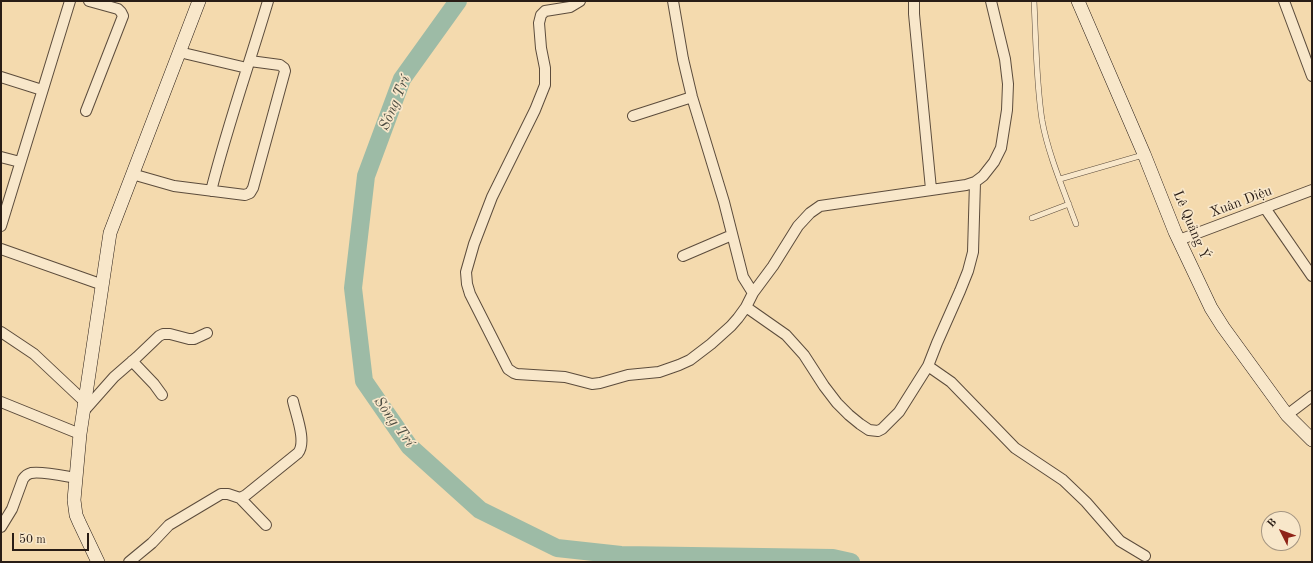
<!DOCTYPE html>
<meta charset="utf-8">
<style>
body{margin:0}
#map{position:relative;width:1313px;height:563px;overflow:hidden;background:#f4daae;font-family:"Old Standard TT",serif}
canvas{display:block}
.frame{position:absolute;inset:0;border:2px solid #291d16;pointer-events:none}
.north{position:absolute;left:1261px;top:511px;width:40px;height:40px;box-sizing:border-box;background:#f8e7ca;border:1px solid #a59682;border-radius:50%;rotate:312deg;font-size:11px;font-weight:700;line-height:16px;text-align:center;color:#291d16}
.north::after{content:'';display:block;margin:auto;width:14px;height:18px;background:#8f2418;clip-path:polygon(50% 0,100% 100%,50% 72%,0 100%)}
.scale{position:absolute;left:12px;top:533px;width:77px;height:18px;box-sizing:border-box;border:2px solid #291d16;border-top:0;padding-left:5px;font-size:12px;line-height:14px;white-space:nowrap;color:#291d16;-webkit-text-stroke:3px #f8e7ca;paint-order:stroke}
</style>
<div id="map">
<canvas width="1313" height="563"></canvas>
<div class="frame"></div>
<div class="north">B</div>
<div class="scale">50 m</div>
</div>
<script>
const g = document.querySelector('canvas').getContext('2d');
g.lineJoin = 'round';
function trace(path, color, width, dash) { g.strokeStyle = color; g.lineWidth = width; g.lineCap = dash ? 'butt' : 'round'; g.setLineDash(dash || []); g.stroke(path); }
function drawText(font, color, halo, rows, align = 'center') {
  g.font = font + ' "Old Standard TT",serif'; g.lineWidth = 3.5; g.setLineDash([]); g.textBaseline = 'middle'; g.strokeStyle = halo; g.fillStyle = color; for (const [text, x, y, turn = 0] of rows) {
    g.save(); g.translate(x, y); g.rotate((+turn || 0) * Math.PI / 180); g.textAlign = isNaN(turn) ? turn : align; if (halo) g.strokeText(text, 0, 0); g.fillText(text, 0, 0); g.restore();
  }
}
trace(new Path2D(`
 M458,1L402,79L366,176L353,288L364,381L409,446L480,510L557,548L621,555L833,558L851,562`), '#9dbba6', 18);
const lane = new Path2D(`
 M1034,1C1036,41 1036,80 1042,120C1048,154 1064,191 1076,224
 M1060,179L1143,155
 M1032,218L1069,204`);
const street = new Path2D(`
 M580,1L570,7L545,11L541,15L539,23L541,48L545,68V85L535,110L492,197L474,244L466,272L467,284L470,294L508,369L514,373L517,374L565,377L592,384L600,383L628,375L659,372L679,365L690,360L711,344L731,326L738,318L746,307L753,293L773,266L798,226L810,213L820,206L966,185L975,182L983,176L994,162L1001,148L1007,110L1008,84L1005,59L991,1
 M673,1L683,59L692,97L724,202L743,277L753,293
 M914,1V14L931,189
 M1284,1L1312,76
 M179,52L247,68
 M1,77L42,90
 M86,111L123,16L121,12L118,9L89,1
 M633,116L692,97
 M1,157L20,162
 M132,174L174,186L245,195L250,193L253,188L285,71L284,68L280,65L250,61
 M211,191C227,127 249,65 268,1
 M1265,208L1312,276
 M1,226L70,1
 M1179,240L1312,190
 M1,249L103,285
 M683,256L732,235
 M746,307L786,335L804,355L824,386L837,403L849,415L860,424L869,430L878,431L882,429L899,412L928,366L937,343L960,291L968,271L973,252L975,182
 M1,332L34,354L85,402
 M132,361L154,384L162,395
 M928,366L951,382L1015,448L1063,480L1086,502L1120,541L1145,556
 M1,402L80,434
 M83,412L114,377L137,357L159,336L163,334H170L189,339H194L207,333
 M1287,415L1312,396
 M240,498L266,525
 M1,527L12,509L23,479C25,476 27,474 31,473C42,471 64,476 76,478
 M129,562L152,543L169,525L221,494H228L240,498L246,495L298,453C307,442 296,415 293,401`);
const secondary = new Path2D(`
 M1078,1L1144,154L1175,232L1211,308L1223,327L1287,415L1312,440
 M98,562L79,522L76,515L74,500L80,434L110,233L199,1`);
trace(lane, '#5c4c3c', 6);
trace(street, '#5c4c3c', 12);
trace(secondary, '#291d16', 14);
trace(lane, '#f8e7ca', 5);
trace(street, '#f8e7ca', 10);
trace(secondary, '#f8e7ca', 13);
drawText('14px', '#291d16', '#f8e7ca', [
 ["Xuân Diệu",1241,202,-21],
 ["Lê Quảng Ý",1191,225,67]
]);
drawText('italic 15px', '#4c4c41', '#f8e7ca', [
 ["Sông Trí",395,103,-67],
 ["Sông Trí",394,422,54]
]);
</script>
